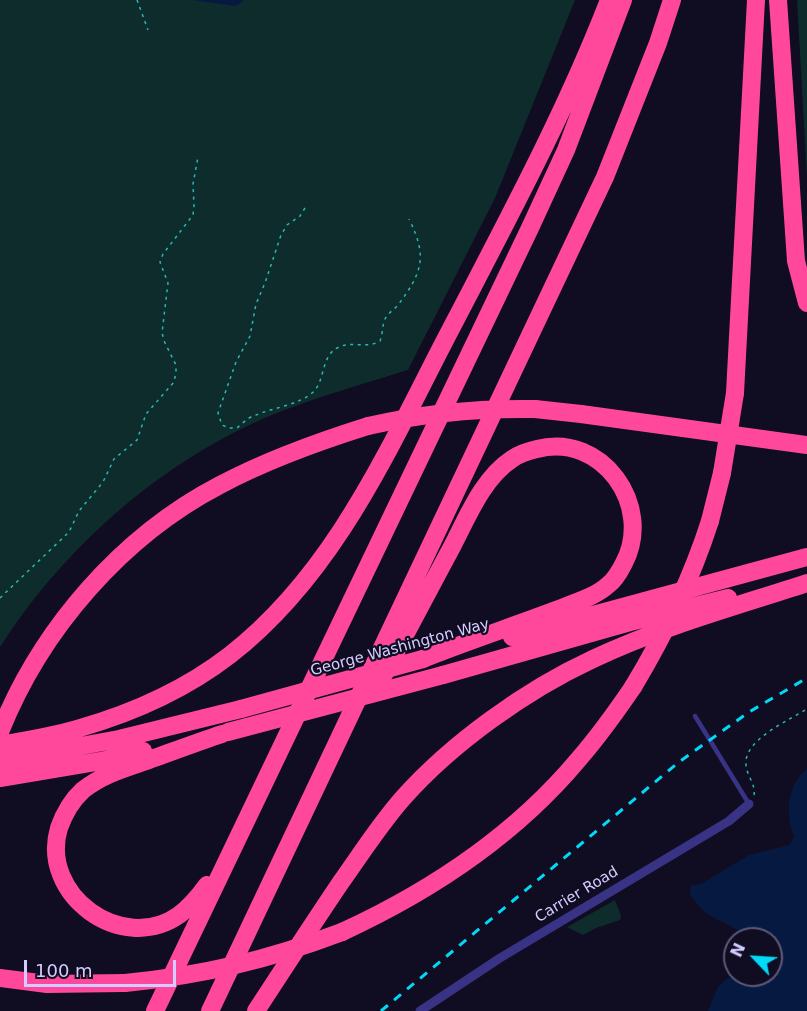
<!DOCTYPE html>
<style>
body{margin:0}
#map{position:relative;width:807px;height:1011px;overflow:hidden;background:#100c22;font-family:"DejaVu Sans",sans-serif}
canvas{display:block}
.north{position:absolute;left:723px;top:927px;width:60px;height:60px;box-sizing:border-box;background:#100c22;border:2px solid #5e597a;border-radius:50%;rotate:295deg;font-size:16px;font-weight:700;line-height:24px;text-align:center;color:#d3cdff}
.north::after{content:'';display:block;margin:auto;width:21px;height:27px;background:#00daf8;clip-path:polygon(50% 0,100% 100%,50% 72%,0 100%)}
.scale{position:absolute;left:24px;top:960px;width:152px;height:27px;box-sizing:border-box;border:3px solid #d3cdff;border-top:0;padding-left:8px;font-size:18px;line-height:21px;white-space:nowrap;color:#d3cdff;-webkit-text-stroke:4px #100c22;paint-order:stroke}
</style>
<div id="map">
<canvas width="807" height="1011"></canvas>
<div class="north">N</div>
<div class="scale">100 m</div>
</div>
<script>
const g = document.querySelector('canvas').getContext('2d');
g.lineJoin = 'round';
function fill(path, color) { g.fillStyle = color; g.fill(path, 'evenodd'); }
function trace(path, color, width, dash) { g.strokeStyle = color; g.lineWidth = width; g.lineCap = dash ? 'butt' : 'round'; g.setLineDash(dash || []); g.stroke(path); }
function drawText(font, color, halo, rows, align = 'center') {
  g.font = font + ' "DejaVu Sans",sans-serif'; g.lineWidth = 4.5; g.setLineDash([]); g.textBaseline = 'middle'; g.strokeStyle = halo; g.fillStyle = color; for (const [text, x, y, turn = 0] of rows) {
    g.save(); g.translate(x, y); g.rotate((+turn || 0) * Math.PI / 180); g.textAlign = isNaN(turn) ? turn : align; if (halo) g.strokeText(text, 0, 0); g.fillText(text, 0, 0); g.restore();
  }
}
fill(new Path2D(`
 M0,0H575L495,198L408,370C354,387 297,402 245,427C145,476 60,554 0,647Z
 M797,0H807V179Z
 M615,900L621,916L620,920L596,928L583,935L567,927Z`), '#0e2c2c');
fill(new Path2D(`
 M192,0H243L240,4L235,6Z
 M807,769V1011H708L718,987L728,978L771,975V961L779,951L777,943L771,939L751,937L711,916L703,911L690,895L691,885L701,884L749,855L789,845L794,837C785,813 787,785 807,769Z`), '#061a41');
trace(new Path2D(`
 M137,0L148,30
 M305,208L300,216L287,225L281,235L265,283L256,304L250,336L236,362L218,413L222,425L229,428H237C243,423 248,417 256,415C272,408 298,405 312,393C326,382 320,355 339,347C352,341 367,349 380,341C383,334 382,326 385,319C388,313 394,310 398,305C422,273 428,257 409,219
 M0,598L69,532L79,511L103,482L114,459L137,440L146,414L174,382L176,372V365L165,343L162,333L168,283L160,262L163,254L193,215L194,206L193,184L198,157
 M754,795C756,784 746,775 746,764C744,740 789,720 807,709`), '#25bab4', 1.5, [3, 4.5]);
trace(new Path2D(`
 M695,716L749,804`), '#383384', 4.5);
trace(new Path2D(`
 M420,1011L500,958L729,821L749,804`), '#383384', 9);
trace(new Path2D(`
 M778,0L796,261L807,303
 M735,393L756,0
 M535,409L581,414L807,445
 M710,521L722,473
 M512,637L807,557
 M443,675L630,622L728,598
 M381,680C403,639 425,597 447,556C465,524 480,480 512,459C519,454 528,451 537,449C602,432 654,506 624,563C620,571 615,580 608,585C595,597 575,602 559,609C514,626 468,641 423,659
 M0,732C41,629 122,536 220,485C267,460 317,442 368,426
 M0,745C26,740 54,736 80,728C132,713 186,689 230,655C339,570 392,440 455,321C510,215 566,111 609,0
 M0,761L119,739L241,709
 M0,778L101,761L143,751
 M207,885C199,896 191,906 179,915C122,955 39,895 59,828C64,814 72,800 83,790C103,774 126,768 149,760C174,751 198,742 222,734
 M342,932C431,891 515,835 578,760C598,737 616,712 633,687
 M0,978L47,984L125,983
 M155,1011L530,228L566,150L623,0
 M210,1011L605,177L658,43L672,0
 M256,1011C284,968 312,925 341,882C361,854 380,824 403,798C452,743 526,690 593,659C660,627 737,606 807,583`), '#ff489c', 18);
trace(new Path2D(`
 M381,1011L679,762L749,712L807,678`), '#00daf8', 3, [9, 8]);
trace(new Path2D(`
 M368,426C424,413 478,408 535,409
 M722,473L735,393
 M633,687C665,634 691,580 710,521
 M241,709L423,659
 M228,732L443,675
 M125,983C204,975 268,960 342,932`), '#ff489c', 18);
drawText('15px', '#d3cdff', '#100c22', [
 ["George Washington Way",400,648,-15],
 ["Carrier Road",577,895,-31]
]);
</script>
